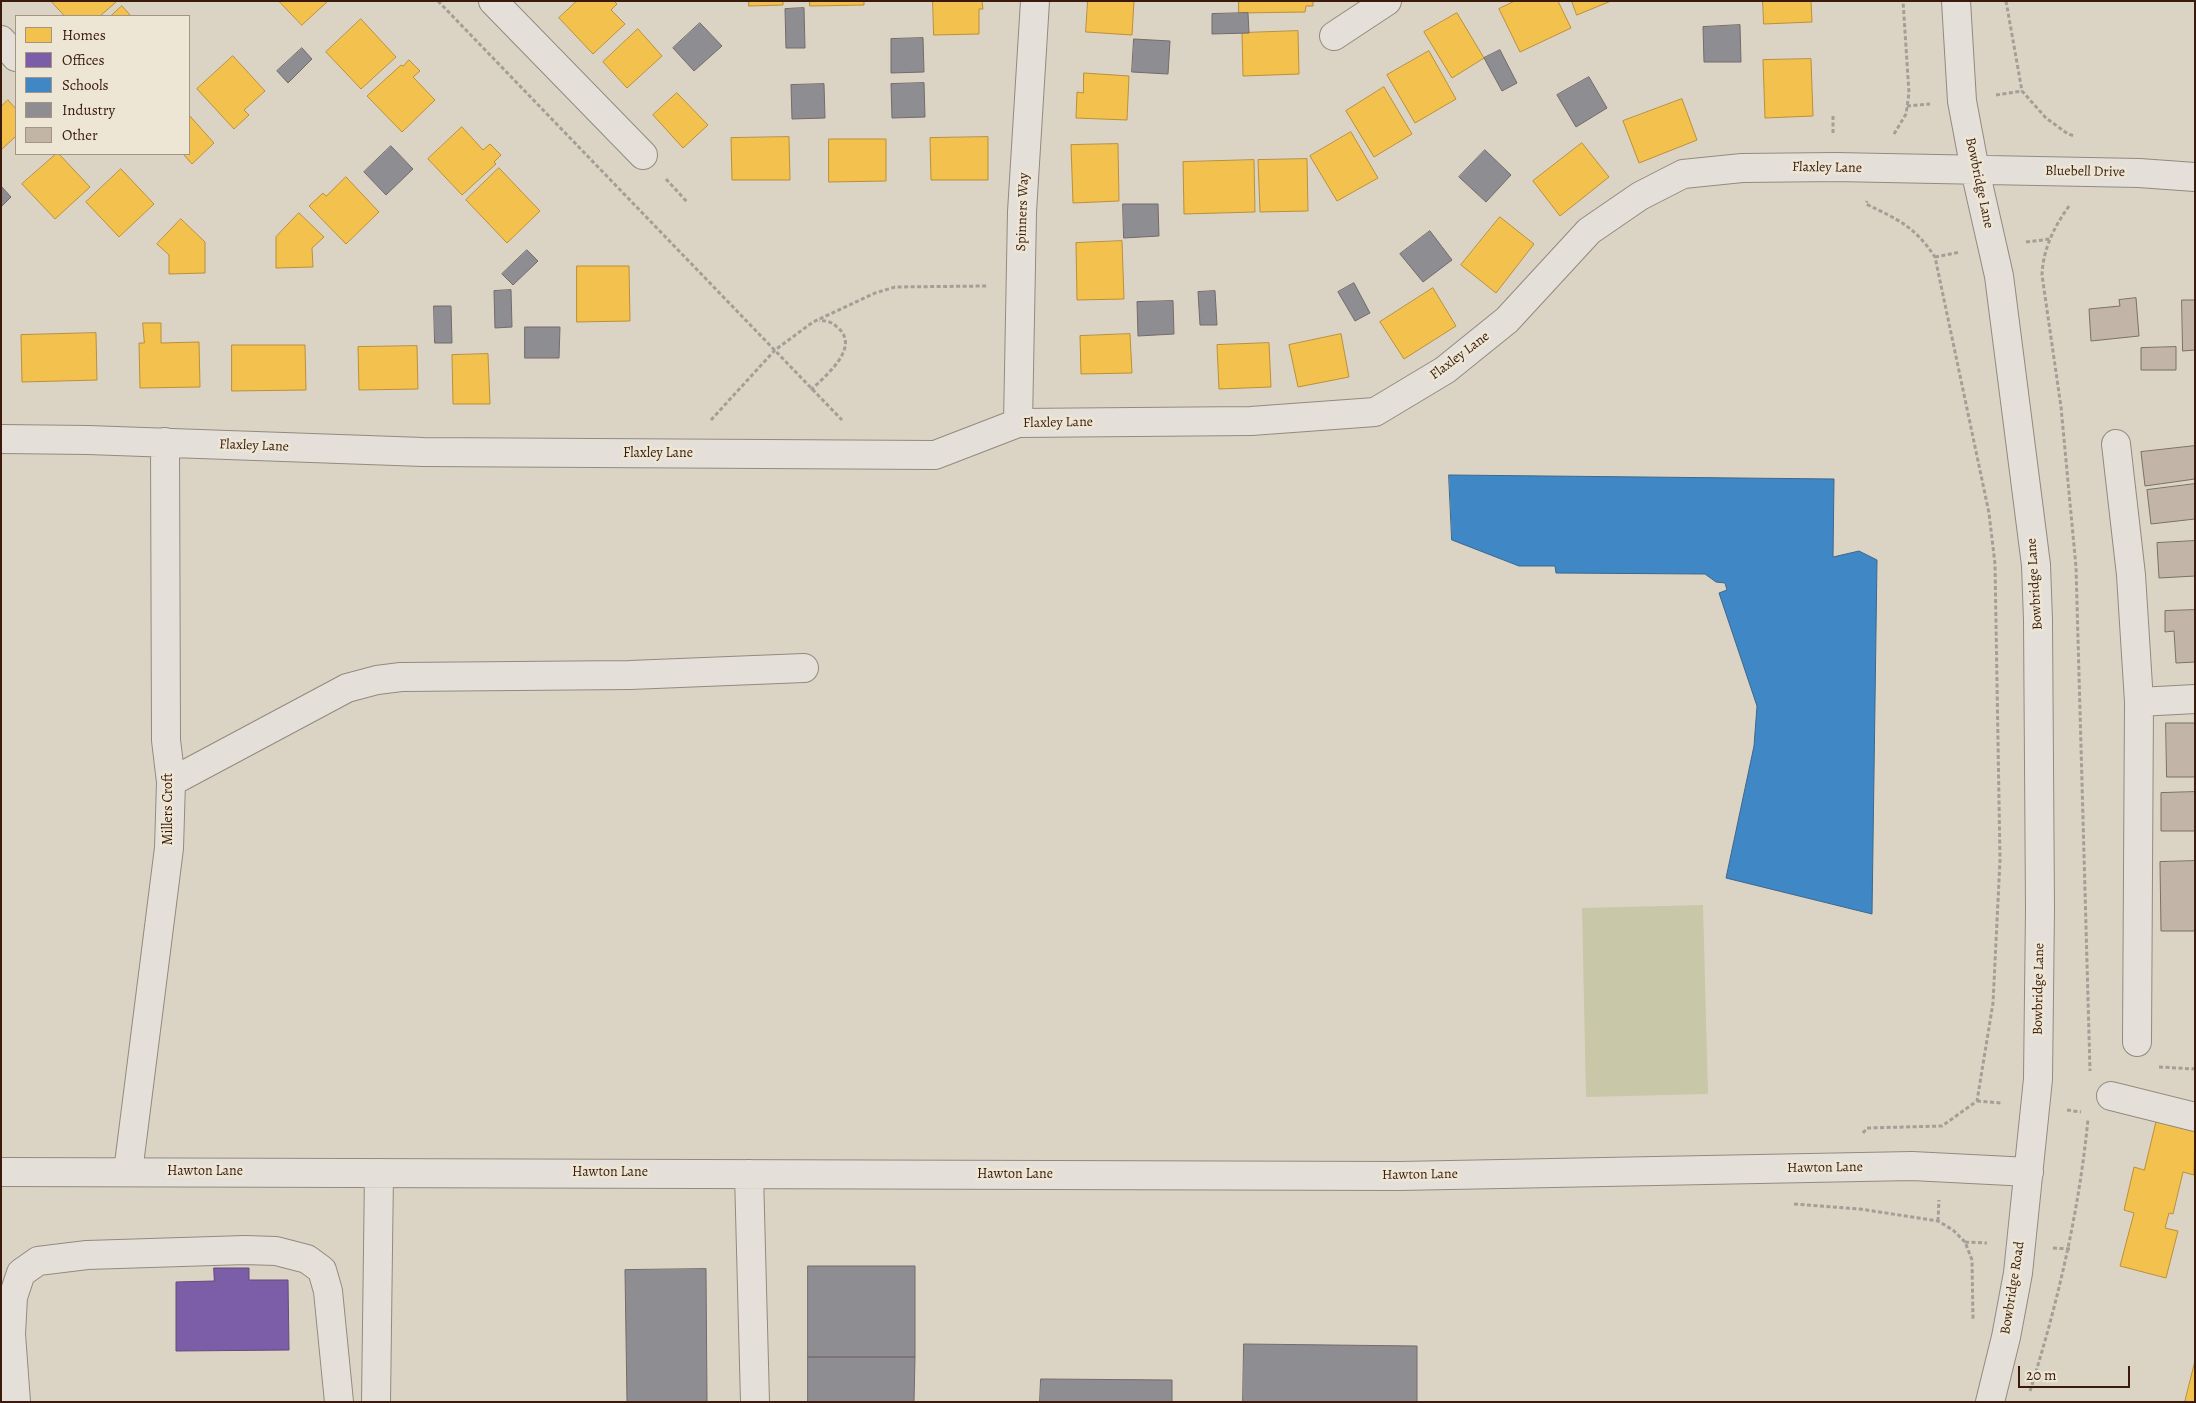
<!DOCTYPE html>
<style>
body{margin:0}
#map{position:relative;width:2196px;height:1403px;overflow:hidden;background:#dbd4c5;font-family:Alegreya,serif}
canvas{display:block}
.frame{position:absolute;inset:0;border:2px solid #391a0b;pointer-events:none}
.legend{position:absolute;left:15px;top:15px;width:175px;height:140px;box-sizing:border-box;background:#ede6d4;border:1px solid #a59484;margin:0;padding:6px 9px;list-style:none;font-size:15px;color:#391a0b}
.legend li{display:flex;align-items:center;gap:10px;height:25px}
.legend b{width:25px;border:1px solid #a59484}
.scale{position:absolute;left:2018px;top:1366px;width:112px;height:22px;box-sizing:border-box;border:2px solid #391a0b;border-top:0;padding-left:6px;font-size:15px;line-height:18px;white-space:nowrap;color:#391a0b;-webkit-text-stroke:4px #ede6d4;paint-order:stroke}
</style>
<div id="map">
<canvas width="2196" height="1403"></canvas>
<div class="frame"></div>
<ul class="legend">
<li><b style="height:14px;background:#f2c14e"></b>Homes</li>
<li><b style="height:14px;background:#7b5ea7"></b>Offices</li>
<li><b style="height:14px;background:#3f88c5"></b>Schools</li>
<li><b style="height:14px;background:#8d8d92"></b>Industry</li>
<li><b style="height:14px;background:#c2b4a7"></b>Other</li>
</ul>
<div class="scale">20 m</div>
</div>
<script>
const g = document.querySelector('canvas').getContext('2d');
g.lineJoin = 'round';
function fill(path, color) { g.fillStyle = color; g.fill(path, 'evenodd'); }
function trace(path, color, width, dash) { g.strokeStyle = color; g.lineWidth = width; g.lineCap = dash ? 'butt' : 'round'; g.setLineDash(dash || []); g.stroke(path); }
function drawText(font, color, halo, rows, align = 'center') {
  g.font = font + ' Alegreya,serif'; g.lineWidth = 5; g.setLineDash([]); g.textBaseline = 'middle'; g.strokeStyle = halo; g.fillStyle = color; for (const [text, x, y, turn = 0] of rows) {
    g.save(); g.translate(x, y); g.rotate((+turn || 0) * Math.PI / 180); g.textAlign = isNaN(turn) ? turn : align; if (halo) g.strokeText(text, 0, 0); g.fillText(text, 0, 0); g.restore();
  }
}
fill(new Path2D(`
 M1703,905L1708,1094L1586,1097L1582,908Z`), '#c8c7a7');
const homes = new Path2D(`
 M51,1H115L116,2L100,16H65Z
 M279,1H328L302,25Z
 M577,1H614L617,4L611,10L625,24L593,54L559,18Z
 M749,1H783V5L749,6Z
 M810,1H864V5L810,6Z
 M933,1H982L983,9H979V34L934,35Z
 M1088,1H1134L1132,35L1086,32Z
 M1239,1H1313V6H1306L1305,12L1239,13Z
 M1515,1H1558L1571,28L1520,52L1499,9Z
 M1572,1H1611L1577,15Z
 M1763,1H1811L1812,22L1764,24Z
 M122,6L131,16H111Z
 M1457,13L1484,58L1452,78L1424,32Z
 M361,19L396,57L361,89L326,52Z
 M638,29L662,56L627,88L603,62Z
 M1298,31L1299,74L1243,76L1242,33Z
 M1429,51L1456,99L1415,123L1387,75Z
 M233,56L265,91L244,110L249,115L234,129L197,89Z
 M1811,59L1813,116L1765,118L1763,60Z
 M409,60L420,71L413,77L435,100L402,132L367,96L401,65L403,66Z
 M1084,73L1129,76L1127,120L1076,118L1077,92L1083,93Z
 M1384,87L1412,134L1374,157L1346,111Z
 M677,93L708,125L683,148L653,115Z
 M1682,99L1697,140L1639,163L1623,121Z
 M8,100L16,109V136L1,150V107Z
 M189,115L214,143L192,164L183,154H189Z
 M462,127L483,150L490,144L501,155L494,162L496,164L462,195L428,159Z
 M1351,132L1378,178L1337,201L1310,156Z
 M789,137L790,180H732L731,138Z
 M988,137V180H931L930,138Z
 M829,139H886V181L829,182Z
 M1582,143L1609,177L1560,216L1533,181Z
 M1118,144L1119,201L1073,203L1071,145Z
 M56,154H59L90,187L55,219L22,184Z
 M1307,159L1308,211L1260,212L1258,160Z
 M1254,160L1255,212L1184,214L1183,162Z
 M499,168L540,211L507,243L466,200Z
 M121,169L154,204L119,237L86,202Z
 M346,177L379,212L346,244L309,206L323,193L326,196Z
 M299,213L324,237L312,248L313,267L276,268V237Z
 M1500,217L1534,244L1496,293L1461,265Z
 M181,219L205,242V273L169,274V255L157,244Z
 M1122,241L1124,299L1077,300L1076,243Z
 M577,266H629L630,321L577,322Z
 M1433,288L1456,326L1404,359L1380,322Z
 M143,323H161V343L199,342L200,387L140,388L139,343H144Z
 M96,333L97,380L22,382L21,335Z
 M1130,334L1132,373L1081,374L1080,336Z
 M1341,334L1349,377L1298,387L1289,345Z
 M1269,343L1271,387L1219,389L1217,345Z
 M232,345H305L306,390L232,391Z
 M417,346L418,389L359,390L358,347Z
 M488,354L490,404H453L452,355Z
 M2158,1115L2195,1124L2194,1175L2183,1172L2173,1214L2169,1213L2165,1228L2178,1231L2166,1278L2120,1266L2134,1213L2124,1210L2134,1167L2144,1170Z
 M2195,1361V1402H2185Z`);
fill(homes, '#f2c14e');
trace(homes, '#ba8f3a', 1);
const offices = new Path2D(`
 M214,1268H249V1280H288L289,1350L176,1351V1282L214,1281Z`);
fill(offices, '#7b5ea7');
trace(offices, '#674a78', 1);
const schools = new Path2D(`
 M1449,475L1834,479L1833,557L1859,551L1877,560L1872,914L1726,878L1754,746L1757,706L1719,593L1727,590L1725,583L1716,582L1705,574L1556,573L1555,566H1519L1452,540Z`);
fill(schools, '#3f88c5');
trace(schools, '#3d678d', 1);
const industry = new Path2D(`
 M804,8L805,48H786L785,9Z
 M1248,13L1249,33L1212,34V14Z
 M700,23L722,46L694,71L673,48Z
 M1740,25L1741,62H1704L1703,27Z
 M923,38L924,72L891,73V39Z
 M1134,39L1170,41L1168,74L1132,72Z
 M302,48L312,59L288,83L277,71Z
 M1500,50L1517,83L1502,91L1484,58Z
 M1589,77L1607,108L1576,127L1557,95Z
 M924,83L925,117L892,118L891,84Z
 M824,84L825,118L792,119L791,85Z
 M391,146L413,169L386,195L364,172Z
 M1485,150L1511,175L1486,202L1459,177Z
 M1,186L11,197L1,207Z
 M1123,204H1158L1159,236L1124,238Z
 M1430,231L1452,260L1423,282L1400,254Z
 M527,250L538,261L513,285L502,274Z
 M1354,283L1370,313L1355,321L1338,292Z
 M511,290L512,327L495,328L494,291Z
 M1215,291L1217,325H1200L1198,292Z
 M1173,301L1174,334L1138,336L1137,302Z
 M434,306H451L452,343H435Z
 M525,327H560L559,358H525Z
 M808,1266H915V1357H808Z
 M706,1269L707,1402H627L625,1270Z
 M1244,1344L1417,1346V1402H1243Z
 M808,1357H915L914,1402H808Z
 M1041,1379L1172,1380V1402H1040Z`);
fill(industry, '#8d8d92');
trace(industry, '#746a6a', 1);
const building = new Path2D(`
 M2136,298L2139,336L2091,341L2089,309L2120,306L2119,300Z
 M2182,300H2195V350L2183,351Z
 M2176,347V370H2141V348Z
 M2195,446V479L2145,486L2141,452Z
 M2195,484V519L2151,524L2147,490Z
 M2195,541V576L2159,578L2157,543Z
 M2195,610V662L2176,663L2174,631L2165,632V611Z
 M2166,723H2195V777H2167Z
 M2195,792V831H2161V793Z
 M2195,861V931H2161L2160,862Z`);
fill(building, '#c2b4a7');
trace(building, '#7a7067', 1);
const minor = new Path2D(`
 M493,1L643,155
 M1956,1L1962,101L1975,170L1999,276L2036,565L2038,620L2040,909L2038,1079L2018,1273L2006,1337L1990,1402
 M1334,36L1387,1
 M1,40L16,57
 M1018,423L1022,212L1035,1
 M1,439L88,440L423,452L935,455L1018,423L1251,421L1375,412L1445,370L1507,320L1589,231L1640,196L1683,174L1742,168L1835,167L2139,173L2195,177
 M2116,444L2131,575L2139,702L2137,1042
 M2139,702L2195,699
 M171,782L347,688L377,680L401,677L630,675L804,668
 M2111,1096L2195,1117
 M1,1172L1399,1176L1912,1166L2029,1172
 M128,1172L169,848L171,782L166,740L165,442
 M749,1174L755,1402
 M16,1402L11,1334L13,1297L21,1273L38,1261L87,1255L245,1250L276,1251L307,1259L322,1270L328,1291L339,1402
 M376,1402L379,1173`);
trace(minor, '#928a7f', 30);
trace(new Path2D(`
 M438,1L842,420
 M2006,1L2022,91L2046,118L2068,134L2075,136
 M1996,95L2022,91
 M1907,106L1930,104
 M1833,133V116
 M1894,134L1906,114L1909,93L1903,1
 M666,179L688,203
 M2069,206C2054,227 2043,249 2042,275L2061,407L2076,567L2090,1071
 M2026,242L2050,239
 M1935,257L1960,252
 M811,390C825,376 862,347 837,327C832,322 826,320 819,321
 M711,420L775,350L813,322L875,293L895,287L987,286
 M2159,1067L2195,1069
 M1977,1101L2001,1103
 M2067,1110L2081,1112
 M1863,1133L1867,1128L1942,1126L1977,1101L1993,1003L2000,860L1995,564L1989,513L1935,257C1914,226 1899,220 1866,204L1867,201
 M1794,1204L1860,1209L1938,1221L1953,1230L1965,1242L1972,1260L1973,1320
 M1938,1221L1939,1200
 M1965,1242L1987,1243
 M2053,1248L2070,1249
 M2030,1391C2058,1302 2079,1212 2088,1119`), '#a49e97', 3, [4, 2.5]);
trace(minor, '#e4e0d9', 28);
drawText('14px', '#391a0b', '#ede6d4', [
 ["Flaxley Lane",1827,168,1],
 ["Bluebell Drive",2085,172,1],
 ["Bowbridge Lane",1979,183,78],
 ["Spinners Way",1023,212,-88],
 ["Flaxley Lane",1460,356,-37],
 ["Flaxley Lane",1058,423,-1],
 ["Flaxley Lane",254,446,2],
 ["Flaxley Lane",658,454],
 ["Bowbridge Lane",2035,584,-94],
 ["Millers Croft",169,809,-90],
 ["Bowbridge Lane",2039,989,-89],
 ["Hawton Lane",1825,1168,-1],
 ["Hawton Lane",205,1172],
 ["Hawton Lane",610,1173],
 ["Hawton Lane",1015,1175],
 ["Hawton Lane",1420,1175,-1],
 ["Bowbridge Road",2013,1288,-81]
]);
</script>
